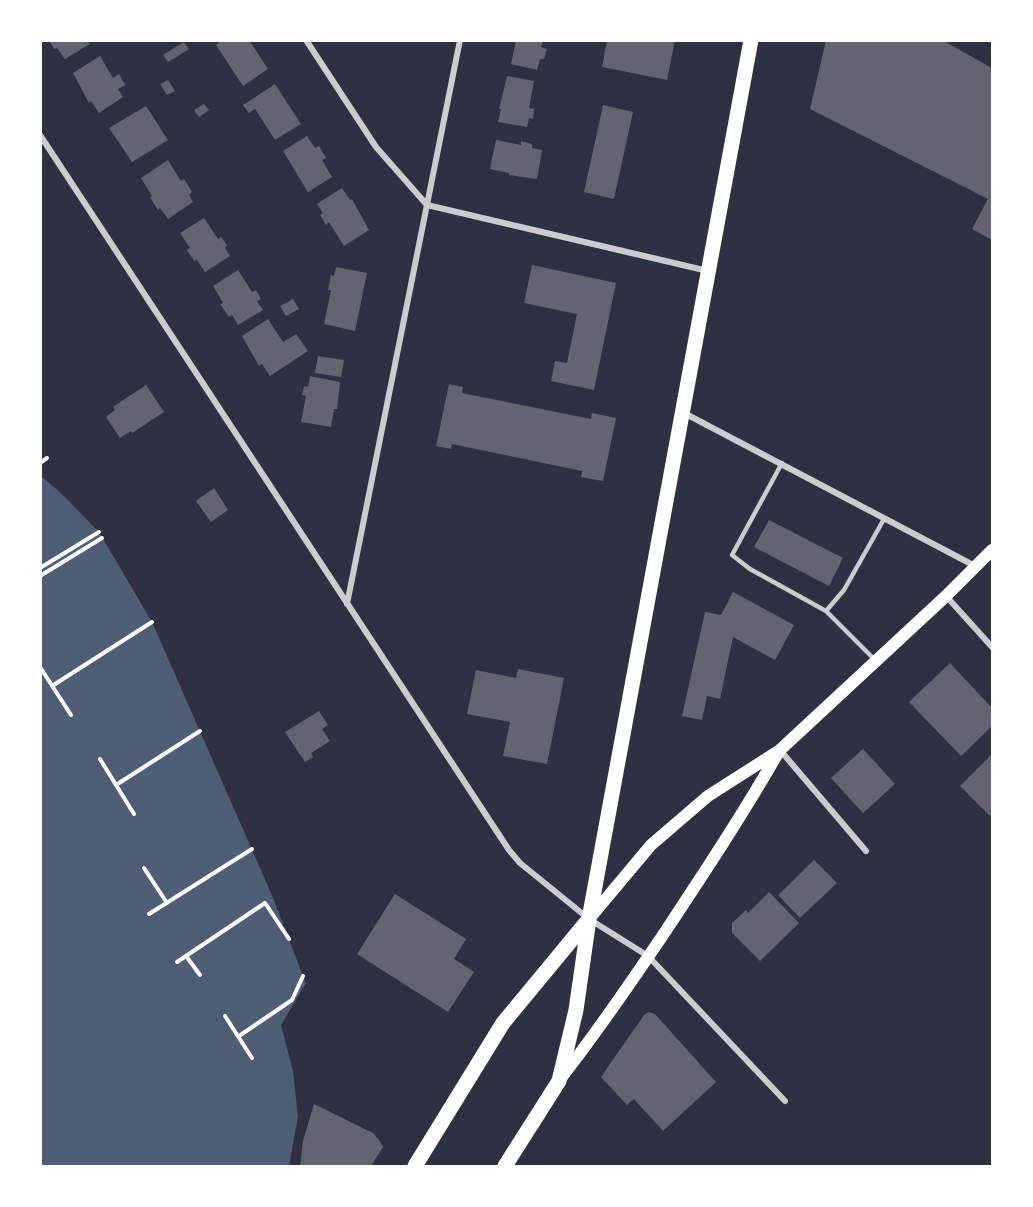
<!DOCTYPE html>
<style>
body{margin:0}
#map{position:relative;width:1033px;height:1207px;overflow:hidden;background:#2d3142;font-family:Overpass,sans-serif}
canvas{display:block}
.frame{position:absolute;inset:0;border:42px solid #fff;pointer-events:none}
</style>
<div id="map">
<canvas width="1033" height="1207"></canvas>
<div class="frame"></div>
</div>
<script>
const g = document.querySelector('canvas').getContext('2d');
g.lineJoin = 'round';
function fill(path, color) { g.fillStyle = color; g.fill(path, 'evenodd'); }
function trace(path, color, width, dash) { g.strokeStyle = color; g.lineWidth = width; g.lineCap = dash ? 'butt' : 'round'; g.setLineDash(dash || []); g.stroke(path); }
fill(new Path2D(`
 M40,475L62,494L99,532L152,622L271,893L303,976L306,983L281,1025L293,1071L298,1117L289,1166H41Z`), '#4f5d75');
fill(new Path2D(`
 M49,40H88L90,44L65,59L57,48L54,49Z
 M223,40H249L268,69L243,86L216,45Z
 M516,40H543L541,47L547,49L544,59H540L537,70L511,64Z
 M607,40H675L667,80L602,67Z
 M826,40H942L992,68V240L972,229L988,199L810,109Z
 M184,42L189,49L168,62L163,55Z
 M100,56L113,78L119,74L125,85L118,89L123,97L99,113L91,101L89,103L73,73Z
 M507,76L534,81L529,108L534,109L533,119L529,118L527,127L498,122L501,109H499Z
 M168,80L175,91L167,95L160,84Z
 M275,84L301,124L275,140L255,109L249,113L243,105Z
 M204,104L209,110L199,117L194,110Z
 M603,105L633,112L614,199L584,192Z
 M146,106L168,140L132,162L109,128Z
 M307,136L315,148L319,146L326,158L322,160L332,177L308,192L283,151Z
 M496,140L521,145V141L532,144V148L542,150L537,179L509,175V173L490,169Z
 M168,160L181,181L184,179L192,192L189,195L193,202L168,219L160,208L158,210L150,197L152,196L141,178Z
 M342,188L350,200L352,199L369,230L344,246L329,222L326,225L320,215L323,213L317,204Z
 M204,218L218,239L221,237L227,245L225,248L230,256L205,272L196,259L195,262L187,250L190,248L180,233Z
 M532,265L616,283L594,390L551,381L555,361L567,363L577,314L524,303Z
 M336,267L367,273L355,331L324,324L331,290H328L331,275L334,276Z
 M238,270L252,292L256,290L261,299L257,301L263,310L238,325L232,315L229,317L220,304L223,303L213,286Z
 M293,299L299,309L286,316L280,306Z
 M268,319L283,342L296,334L308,351L270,376L262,364L259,366L242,336Z
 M318,356L344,360L341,377L315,373Z
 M310,376L340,382L337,409H334L331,427L301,422L306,396L302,395L304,386L308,387Z
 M449,384L463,387L462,393L591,419L592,413L616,418L603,481L581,477L582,471L452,444L451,449L436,446Z
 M146,385L164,412L132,433L131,431L120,438L106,417L115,410L113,407Z
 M214,488L228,510L211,522L196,501Z
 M769,520L843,558L829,586L754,547Z
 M733,592L794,625L775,660L733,637L720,699L707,696L702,720L682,716L705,612L721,615Z
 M950,663L992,708V726L961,756L909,702Z
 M518,669L564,678L547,764L503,756L510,722L467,714L476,670L516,678Z
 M319,711L328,725L322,729L330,741L311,753L313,757L305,762L285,732Z
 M863,749L895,784L863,813L831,778Z
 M992,754V813L990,816L960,786Z
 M814,860L837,883L800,918L778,895Z
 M769,892L799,923L760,961L732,933V923L746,910L748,913Z
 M395,894L466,939L454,959L474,972L448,1012L357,954Z
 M649,1012L655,1014L716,1082L663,1131L634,1099L627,1105L601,1077L644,1015Z
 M314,1104L373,1133L379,1140L383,1147L371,1166H300L303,1141Z`), '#626471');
trace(new Path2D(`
 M40,463L47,458
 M40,568L99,532
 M40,576L102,538
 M40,667L71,715
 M52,686L152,622
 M100,759L116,785
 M134,814L116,785L200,731
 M144,868L167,903
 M149,914L252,849
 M186,956L200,975
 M177,962L265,903L289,939
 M225,1016L252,1058
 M239,1036L292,1000L303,976`), '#fff', 4);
trace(new Path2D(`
 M782,463L732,555L750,569L826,611L875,660
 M826,611L844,590L884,519`), '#caccd0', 4.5);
trace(new Path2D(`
 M306,40L376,147L427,205L708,271
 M40,135L509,850L520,863L589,919L648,956L785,1101
 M684,413L975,566
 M946,596L992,647
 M347,604L460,40
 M780,750L866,851`), '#caccd0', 6);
trace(new Path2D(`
 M589,919L651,845L708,796L780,750L946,596L992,550
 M561,1078C598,1031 632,981 665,932C704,873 743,814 778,753`), '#fff', 12);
trace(new Path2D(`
 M415,1166L503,1023L589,919
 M505,1166L559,1081L576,1010L589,919L751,40`), '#fff', 15);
</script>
